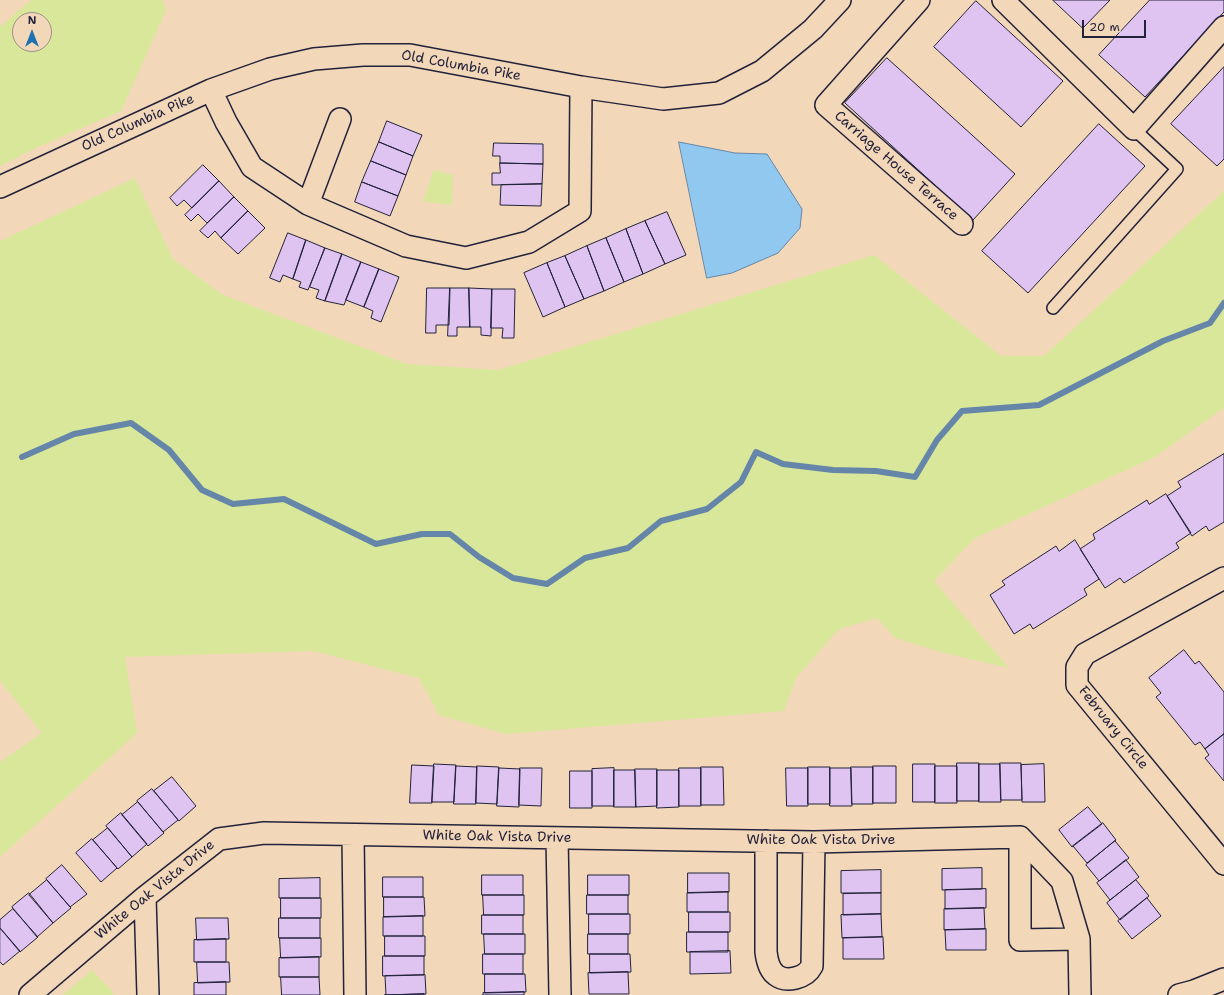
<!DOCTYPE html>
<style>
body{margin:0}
#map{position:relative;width:1224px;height:995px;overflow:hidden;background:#f3d7b9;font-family:"Shantell Sans",sans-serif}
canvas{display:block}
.north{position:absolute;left:12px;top:12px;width:40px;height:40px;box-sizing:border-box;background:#f3d7b9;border:1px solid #9f8f87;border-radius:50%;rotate:0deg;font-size:11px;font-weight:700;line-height:16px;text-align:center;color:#22223b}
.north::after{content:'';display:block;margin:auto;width:14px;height:18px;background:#1f6fb2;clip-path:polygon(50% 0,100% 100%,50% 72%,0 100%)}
.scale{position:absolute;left:1082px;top:20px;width:64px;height:18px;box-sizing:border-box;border:2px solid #22223b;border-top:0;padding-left:5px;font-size:12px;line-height:14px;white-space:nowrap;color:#22223b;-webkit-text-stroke:3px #f3d7b9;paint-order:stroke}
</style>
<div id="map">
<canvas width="1224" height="995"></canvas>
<div class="north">N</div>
<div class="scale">20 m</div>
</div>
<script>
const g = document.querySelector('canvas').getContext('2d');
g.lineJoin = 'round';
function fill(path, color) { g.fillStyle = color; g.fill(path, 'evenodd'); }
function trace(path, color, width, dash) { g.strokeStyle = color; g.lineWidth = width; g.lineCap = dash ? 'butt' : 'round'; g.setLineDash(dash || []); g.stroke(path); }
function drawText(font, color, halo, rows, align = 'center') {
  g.font = font + ' "Shantell Sans",sans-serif'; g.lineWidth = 3; g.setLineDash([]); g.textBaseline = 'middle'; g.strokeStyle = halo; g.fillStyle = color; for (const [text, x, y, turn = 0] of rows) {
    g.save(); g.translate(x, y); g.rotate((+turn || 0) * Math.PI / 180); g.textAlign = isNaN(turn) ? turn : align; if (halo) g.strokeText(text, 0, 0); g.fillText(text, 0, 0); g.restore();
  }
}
fill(new Path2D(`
 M31,0H163L166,11L121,111L38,147L0,166V27ZM20,20H44V44H20Z
 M434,170L453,175L452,205L423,201Z
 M135,178L173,259L223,295L407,364L498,370L874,255L1001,356H1044L1224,191V408L1155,457L975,538L934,581L1009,668L944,653L895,638L877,618L839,629L796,678L784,711L506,734L439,715L419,678L313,651L125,657L137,733L0,857V762L42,733L0,681V241Z
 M92,970L114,993L112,995H63Z`), '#d8e79a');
const water = new Path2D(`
 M679,142L735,153L767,154L802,209L800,228L778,253L732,273L707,278Z`);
fill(water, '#91c8f0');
trace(water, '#6586a8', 1);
trace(new Path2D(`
 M22,457L74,434L131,423L169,450L202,490L233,504L284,499L376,544L422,534H450L479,557L513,578L547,584L585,558L628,548L661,521L707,509L741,482L756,452L783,464L833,470L876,471L915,477L937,440L962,411L1039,405L1163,341L1210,323L1224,303`), '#6586a8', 6);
const building = new Path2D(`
 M1053,0H1110L1083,28Z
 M1150,0H1224V12L1145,97L1099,55Z
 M976,1L1063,81L1021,127L934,47Z
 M887,58L1015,174L973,220L845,103Z
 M1224,67V159L1217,166L1171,124Z
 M387,121L422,135L413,156L379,142Z
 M1099,124L1145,166L1028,293L982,251Z
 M379,142L413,156L406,175L371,161Z
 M494,143L543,144V164L500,163V156H493Z
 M371,161L406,175L398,196L362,182Z
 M500,163L543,164L542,184L492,185V173H500Z
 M203,165L219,181L192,208L184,200L177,206L170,198Z
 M219,181L234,197L207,223L198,214L191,221L185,215Z
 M362,182L398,196L390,216L355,202Z
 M542,184L541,206L500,205L501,185Z
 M234,197L248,211L221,238L215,231L208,238L200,231Z
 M248,211L265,228L238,254L221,238Z
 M667,212L686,255L665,264L645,221Z
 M645,221L665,264L643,274L626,229Z
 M626,229L643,274L624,282L606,238Z
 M288,233L306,240L293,279L283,275L280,282L270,278Z
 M606,238L624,282L604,291L587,246Z
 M306,240L325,248L308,290L299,287L301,282L293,279Z
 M587,246L604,291L584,299L565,256Z
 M325,248L342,254L325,301L316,298L319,290L310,287Z
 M342,254L361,262L344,305L325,301Z
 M565,256L584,299L565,307L547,263Z
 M361,262L379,269L364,307L346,300Z
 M547,263L565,307L543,317L524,273Z
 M379,269L399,277L381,322L371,318L373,311L364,307Z
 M427,288H450L449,325H436V333H426Z
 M450,288H469L470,327H457V336H448Z
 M469,288L492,289L491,336L481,335V327H470Z
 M492,289H515L514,338H502L503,328H491Z
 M1224,454V522L1209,531L1206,526L1192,536L1167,496L1181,487L1178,482Z
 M1166,494L1191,533L1176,543L1179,548L1124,583L1120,578L1105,588L1080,549L1095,539L1093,534L1147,500L1149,504Z
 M1075,540L1099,579L1084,589L1087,595L1033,629L1030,624L1014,634L990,595L1005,585L1002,581L1056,546L1059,551Z
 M1184,650L1195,664L1199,661L1224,692V734L1205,749L1200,742L1195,745L1156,697L1161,693L1149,678Z
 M1224,734V781L1205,758L1209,755L1205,749Z
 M957,763H979V801H957Z
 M1000,763H1021L1022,800H1001Z
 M434,764L456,765L454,802H432Z
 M913,764H935V802H913Z
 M979,764H1000L1001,802H979Z
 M1044,764L1045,802H1022L1021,765Z
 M412,765L434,766L432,803H410Z
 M456,766L477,767L476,804H454Z
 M477,766L499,767L497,804L476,803Z
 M873,766H896V803H873Z
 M935,766H957V803H935Z
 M701,767H723L724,805H701Z
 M808,767H830V804H808Z
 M851,767H873V804H852Z
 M499,768L520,769L519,807L497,806Z
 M520,768H542L541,806L519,805Z
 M614,768V806H592V769Z
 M679,768H701V806H679Z
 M786,768H808V806H787Z
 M830,768H851L852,806H830Z
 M635,769H657V806L636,807Z
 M614,770H635L636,807H614Z
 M657,770H679V807L657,808Z
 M570,771H592V808H570Z
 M172,777L196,806L179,821L154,791Z
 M152,789L178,820L163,832L137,801Z
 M138,802L164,833L148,846L122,815Z
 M1088,807L1102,824L1072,847L1059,830Z
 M121,813L147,844L132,857L106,826Z
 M1103,823L1116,840L1087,863L1073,846Z
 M108,828L132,857L118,869L93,840Z
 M92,839L117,868L101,882L76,853Z
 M1115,841L1129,858L1099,881L1086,865Z
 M1126,860L1139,877L1110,900L1097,883Z
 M62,865L87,894L70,907L46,879Z
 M982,868V889L942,890V869Z
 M881,870V893H841V871Z
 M688,873H729V892L688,893Z
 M482,875H523V895H482Z
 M588,875H629V895H588Z
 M383,877H423V897H383Z
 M320,878V898H279V879Z
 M47,880L71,908L53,923L29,895Z
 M1136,880L1149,896L1120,920L1107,903Z
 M986,889V908L945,909V890Z
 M728,892V912H687V893Z
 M29,893L53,923L37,937L12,907Z
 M881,893V914L843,915V894Z
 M483,895H524V915H484Z
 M587,895H628V914H587Z
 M384,897H424L425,916L384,917Z
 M281,898H321V918H281Z
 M1147,898L1161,916L1132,939L1118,921Z
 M984,908L985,929L944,930V909Z
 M13,909L38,937L20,952L0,928V920Z
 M689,912H730V932H689Z
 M589,914H630V934H589Z
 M881,914L882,937L842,938L841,915Z
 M482,915H523V934H482Z
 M423,916V936H383V917Z
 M196,918H228L229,939L197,940Z
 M279,918H320V938H279Z
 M0,928L20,951L3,965L0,962Z
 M986,929V950H946L945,930Z
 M687,932H728V952H687Z
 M484,934H525V954H485Z
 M588,934H628V954H588Z
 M385,936H425V956H385Z
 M883,937L884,959H843V938Z
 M280,938H321V957L281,958Z
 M226,939V962H194V940Z
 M730,951L731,973L690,974V952Z
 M483,954H523V974H483Z
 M590,954H630L631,972L590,973Z
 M383,956H424V975L383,976Z
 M319,957V977H279V958Z
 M197,962H229L230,982L198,983Z
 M628,972L629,994H589L588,973Z
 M485,974H525L526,992L485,993Z
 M425,975L426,994L386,995L385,976Z
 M281,977H319L320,995H282Z
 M226,982V995H194V983Z
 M524,992V995H483V993Z
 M424,994V995H384H386Z`);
fill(building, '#dfc4f2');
trace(building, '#22223b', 1);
const service = new Path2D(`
 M1053,308L1177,169L1134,129`);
const minor = new Path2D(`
 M919,0L826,105L962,224
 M1003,0L1134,129L1224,27
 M211,90L226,122L252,167L308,204L406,246L466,258L529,242L580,211L581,87
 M0,187L211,90L270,69L314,59L363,55H410L581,87L663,99L719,93L762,71L813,29L840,0
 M308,204L340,119
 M1224,578L1085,654L1077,667V685L1224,864
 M353,835L355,995
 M1020,837V940L1079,939
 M557,838L560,995
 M766,841V952C767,960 769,970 776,975C786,983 806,978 812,966L814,842
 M145,897L148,995
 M30,995L145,897L219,839L264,833L814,842L1020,837L1062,881L1079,939L1080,995
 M1179,995L1194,991L1224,979`);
trace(service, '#22223b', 14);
trace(minor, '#22223b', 24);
trace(service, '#f3d7b9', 11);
trace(minor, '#f3d7b9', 21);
drawText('14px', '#22223b', '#f3d7b9', [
 ["Old Columbia Pike",461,66,10],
 ["Old Columbia Pike",138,123,-24],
 ["Carriage House Terrace",896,166,41],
 ["February Circle",1113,728,51],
 ["White Oak Vista Drive",497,837,1],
 ["White Oak Vista Drive",821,840],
 ["White Oak Vista Drive",155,890,-39]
]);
</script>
